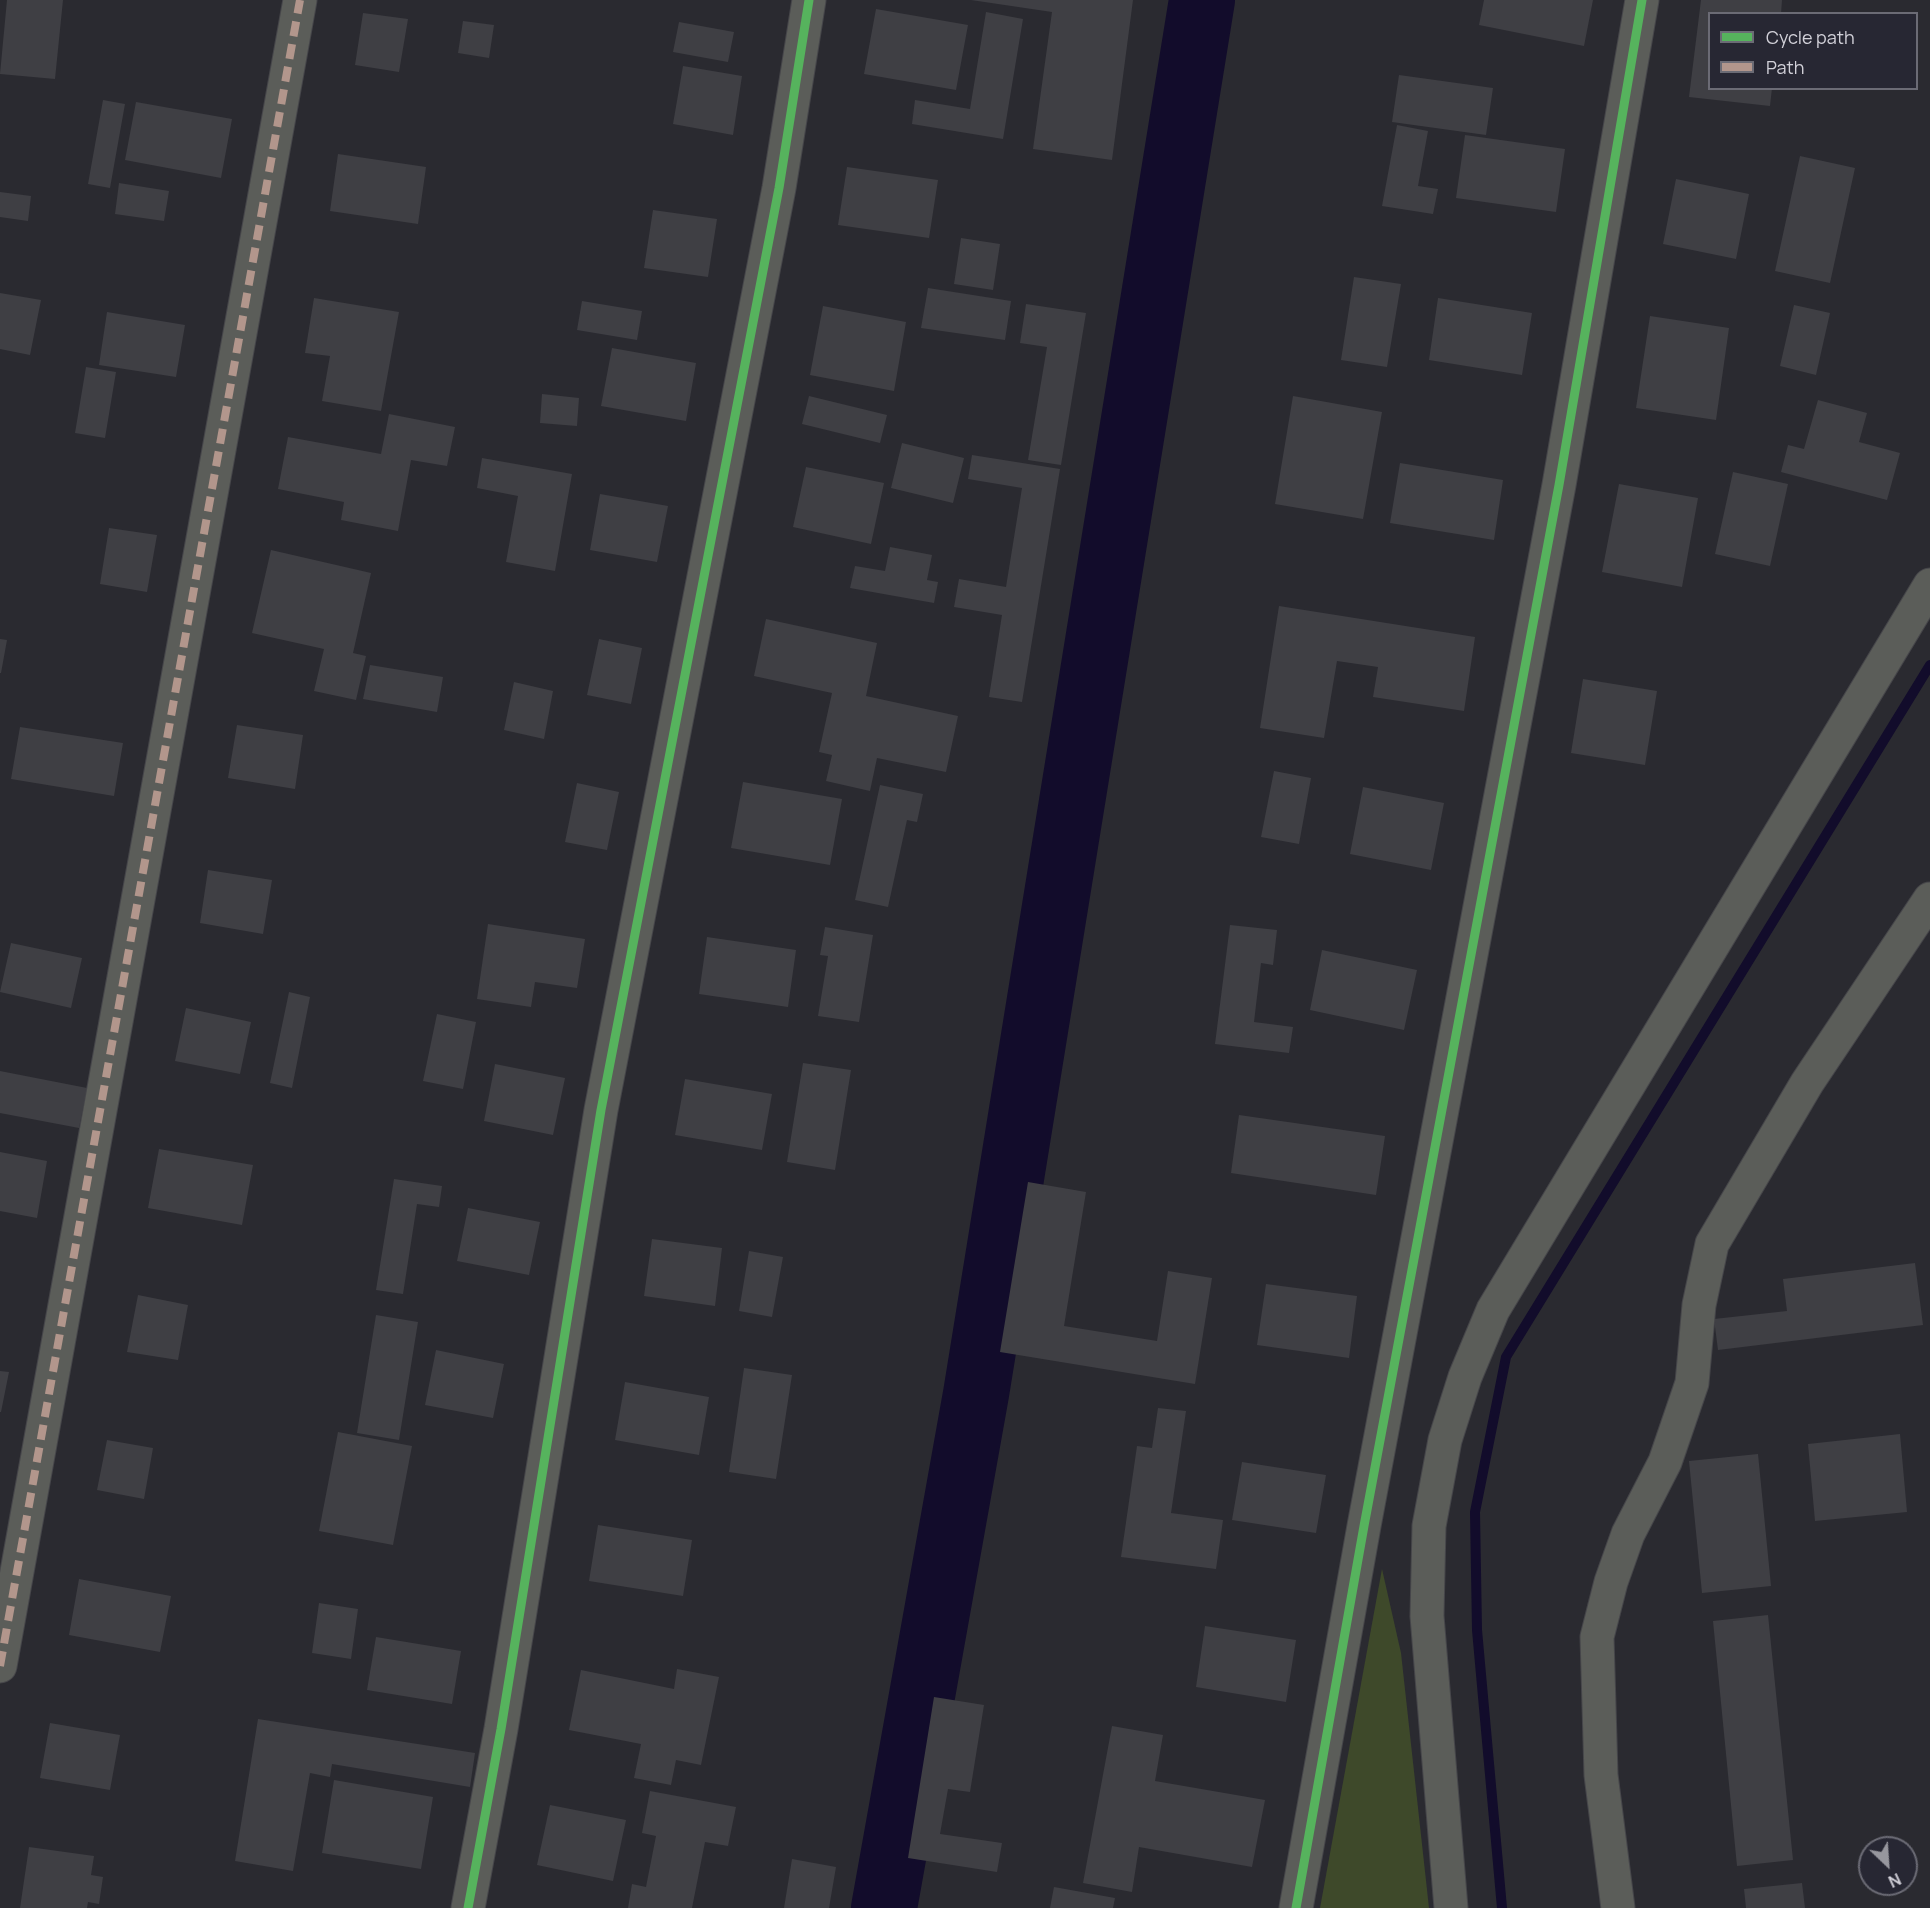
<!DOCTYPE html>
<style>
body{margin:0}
#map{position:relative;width:1930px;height:1908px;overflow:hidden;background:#2a2a30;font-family:Manrope,sans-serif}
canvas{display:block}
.legend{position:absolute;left:1708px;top:12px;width:210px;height:78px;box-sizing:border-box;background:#272733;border:2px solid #6b6b75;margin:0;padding:8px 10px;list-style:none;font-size:18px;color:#d2d1d9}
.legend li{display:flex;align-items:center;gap:12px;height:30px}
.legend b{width:30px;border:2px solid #6b6b75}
.north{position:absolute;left:1858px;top:1836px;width:60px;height:60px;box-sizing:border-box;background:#272733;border:2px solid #6b6b75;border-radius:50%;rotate:155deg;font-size:16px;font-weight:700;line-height:24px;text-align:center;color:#d2d1d9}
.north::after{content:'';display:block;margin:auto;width:21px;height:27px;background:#97979e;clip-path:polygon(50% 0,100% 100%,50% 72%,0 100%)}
</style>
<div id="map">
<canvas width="1930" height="1908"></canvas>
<ul class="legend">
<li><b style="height:8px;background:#56b35d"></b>Cycle path</li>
<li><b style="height:8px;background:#b2968c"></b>Path</li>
</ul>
<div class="north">N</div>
</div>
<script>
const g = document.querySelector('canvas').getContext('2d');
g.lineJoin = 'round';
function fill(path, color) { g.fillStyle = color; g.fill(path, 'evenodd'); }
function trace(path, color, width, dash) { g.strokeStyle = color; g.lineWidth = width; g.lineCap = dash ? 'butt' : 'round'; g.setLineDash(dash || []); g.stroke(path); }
fill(new Path2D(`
 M1382,1569L1401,1653L1429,1908H1320Z`), '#3e492a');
trace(new Path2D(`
 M1502,1908L1477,1630L1475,1512L1506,1357L1930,665`), '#120c2b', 10);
trace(new Path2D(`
 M884,1908L976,1394L1202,0`), '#120c2b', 66);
fill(new Path2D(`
 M7,0H63L55,79L0,74Z
 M971,0H1133L1112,160L1033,149L1052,12Z
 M1484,0H1593L1584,46L1479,25Z
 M1701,0H1782L1781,14H1710V88H1772L1770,106L1689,97Z
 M876,9L968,25L956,90L864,74Z
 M986,12L1023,19L1003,139L912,124L915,100L970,109Z
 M363,13L408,19L399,72L355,65Z
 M463,21L494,25L489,58L458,53Z
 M679,22L734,32L728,62L673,52Z
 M683,66L742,76L733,135L673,124Z
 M1399,75L1493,88L1486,135L1392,122Z
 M103,100L125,104L110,188L88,184Z
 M136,102L232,119L221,178L125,160Z
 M1397,125L1428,131L1418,186L1438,189L1433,214L1382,206Z
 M1465,135L1565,149L1556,212L1456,198Z
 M338,154L426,167L418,224L330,211Z
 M1800,156L1855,168L1830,283L1775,271Z
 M847,167L938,180L929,238L838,225Z
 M1676,179L1749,194L1736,259L1663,244Z
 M119,183L169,191L164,221L115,214Z
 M0,192L31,196L28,221L0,217Z
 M653,210L717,219L708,277L644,268Z
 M961,238L1000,244L993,290L954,284Z
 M1354,277L1401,284L1387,367L1341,360Z
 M928,288L1011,301L1005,340L921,328Z
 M0,293L41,300L30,355L0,349Z
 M314,298L399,312L381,411L322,401L330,356L305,353Z
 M1438,298L1532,313L1522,375L1429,360Z
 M582,301L642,311L637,340L577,330Z
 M1026,304L1086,313L1061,465L1028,460L1047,347L1020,343Z
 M1794,305L1830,313L1816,375L1780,366Z
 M823,306L906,322L894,391L810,375Z
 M107,312L185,325L176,377L99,365Z
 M1650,316L1729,328L1716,420L1636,408Z
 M612,348L696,363L686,421L601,406Z
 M86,367L116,372L105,438L75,433Z
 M542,394L579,398L577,426L540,423Z
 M809,396L887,415L880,443L802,424Z
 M1293,396L1382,412L1363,519L1275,504Z
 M1818,400L1867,413L1859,442L1900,453L1887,500L1781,472L1788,445L1804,449Z
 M389,414L455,427L447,466L411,460L398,531L341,520L344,502L278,489L288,437L381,454Z
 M902,443L964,458L953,503L891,488Z
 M972,455L1060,469L1022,702L989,697L1002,615L954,607L959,579L1006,587L1022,488L968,479Z
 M482,458L572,474L555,571L506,562L518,496L477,488Z
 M1400,463L1503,480L1494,540L1390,523Z
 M806,467L884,483L871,544L793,527Z
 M1733,472L1788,484L1770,566L1715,554Z
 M1619,484L1698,498L1682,587L1602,572Z
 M600,494L668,506L657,562L590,550Z
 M109,528L157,535L147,592L100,584Z
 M890,547L932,555L927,580L938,582L934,603L850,588L855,566L885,571Z
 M271,550L371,573L353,653L366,656L356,700L314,691L324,649L252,633Z
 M1279,606L1475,637L1464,711L1373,697L1378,667L1337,661L1324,738L1260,728Z
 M766,619L877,643L866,696L958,716L946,772L877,758L870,791L826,781L832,755L819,752L832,693L754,676Z
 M0,639L7,640L1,673H0Z
 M599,639L642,648L631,704L587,695Z
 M370,665L443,677L437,712L363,699Z
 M1583,679L1657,691L1645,765L1571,753Z
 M514,682L553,691L544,739L504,730Z
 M237,725L303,735L295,789L228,778Z
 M20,727L123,743L114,796L11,779Z
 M1274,771L1311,778L1299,844L1261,837Z
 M743,782L842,799L830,865L731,848Z
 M577,783L619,792L607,850L565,842Z
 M880,785L923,794L917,822L907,820L888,907L855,900Z
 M1363,787L1444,803L1431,870L1350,854Z
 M208,870L272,880L263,934L200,923Z
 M488,924L585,939L577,988L535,982L531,1007L477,999Z
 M1230,925L1277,930L1273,965L1261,963L1254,1022L1293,1027L1289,1053L1215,1044Z
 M825,927L873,935L859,1022L818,1016L828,956L820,955Z
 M707,937L796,950L788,1007L699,994Z
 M11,943L82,958L71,1008L0,992Z
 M1322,950L1417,970L1404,1030L1310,1010Z
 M289,992L310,997L292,1088L270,1083Z
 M186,1008L251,1022L240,1074L175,1061Z
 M437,1014L476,1022L463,1089L423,1081Z
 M803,1063L851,1070L835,1170L787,1162Z
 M495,1064L565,1078L553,1135L484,1121Z
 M0,1071L87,1088L79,1128L0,1113Z
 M685,1079L772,1094L762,1150L675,1135Z
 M1239,1115L1385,1136L1376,1195L1231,1173Z
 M159,1149L253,1165L242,1225L148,1208Z
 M0,1152L47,1161L37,1218L0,1211Z
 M394,1179L442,1186L439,1207L417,1204L403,1294L376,1290Z
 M1028,1182L1086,1192L1064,1326L1157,1341L1168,1271L1212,1278L1195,1384L1000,1352Z
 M468,1208L540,1222L529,1275L457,1261Z
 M652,1239L722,1248L715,1306L644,1296Z
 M749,1251L783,1257L772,1317L739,1311Z
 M1915,1263L1923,1325L1718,1350L1714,1319L1787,1311L1783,1279Z
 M1266,1284L1357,1296L1349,1358L1257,1345Z
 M138,1295L188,1305L178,1360L127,1352Z
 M376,1315L418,1322L399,1440L357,1433Z
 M436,1350L504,1364L493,1418L425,1405Z
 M744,1368L792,1375L776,1479L729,1472Z
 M0,1371L9,1372L1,1412H0Z
 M625,1382L709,1397L699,1455L615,1440Z
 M1158,1408L1186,1411L1171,1513L1223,1520L1216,1569L1121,1557L1137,1446L1152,1448Z
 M338,1432L412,1446L393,1545L319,1531Z
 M1900,1434L1907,1512L1815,1521L1808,1444Z
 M107,1440L153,1448L144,1499L97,1490Z
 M1758,1454L1771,1586L1702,1593L1689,1461Z
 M1242,1462L1326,1475L1316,1533L1232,1520Z
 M598,1525L692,1540L683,1596L589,1581Z
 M79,1579L171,1596L160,1652L69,1635Z
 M319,1603L358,1609L351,1659L312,1653Z
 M1768,1615L1793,1860L1737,1866L1713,1621Z
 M1205,1626L1296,1640L1286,1702L1196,1687Z
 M376,1637L461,1651L452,1704L367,1690Z
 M677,1669L719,1677L701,1765L676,1760L671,1785L634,1778L641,1744L569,1730L581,1670L674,1689Z
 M934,1697L984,1705L970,1792L948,1789L940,1834L1002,1843L997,1872L908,1858Z
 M258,1719L475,1753L470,1787L332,1764L330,1777L310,1773L293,1871L235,1861Z
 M50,1723L120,1735L110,1790L40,1778Z
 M1112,1726L1163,1735L1155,1781L1265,1800L1252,1867L1139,1847L1132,1892L1083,1883Z
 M334,1780L433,1797L421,1869L322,1853Z
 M650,1791L736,1807L728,1846L705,1842L692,1908H628L632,1884L646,1887L656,1836L642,1833Z
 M550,1805L626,1820L613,1881L537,1865Z
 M29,1847L94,1856L91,1875L103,1877L99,1904L88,1902L87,1908H20Z
 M792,1859L836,1867L829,1908H784Z
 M1802,1883L1805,1908H1746L1744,1889Z
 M1054,1887L1115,1898L1113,1908H1050Z`), '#3f3f44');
const minor = new Path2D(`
 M0,1666L300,0
 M468,1908L501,1729L601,1110L779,188L809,0
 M1296,1908L1364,1526L1559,485L1642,0
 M1451,1908L1427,1616L1429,1526L1445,1440L1465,1377L1493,1310L1930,585
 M1618,1908L1601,1775L1597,1637L1611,1582L1628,1534L1665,1462L1692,1383L1699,1305L1712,1244L1807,1083L1930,899`);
trace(minor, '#46464a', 35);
trace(minor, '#5b5d59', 33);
trace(new Path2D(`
 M0,1666L300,0`), '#b2968c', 8, [15, 8]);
trace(new Path2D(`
 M468,1908L501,1729L601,1110L779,188L809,0
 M1296,1908L1364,1526L1559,485L1642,0`), '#56b35d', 9);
</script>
